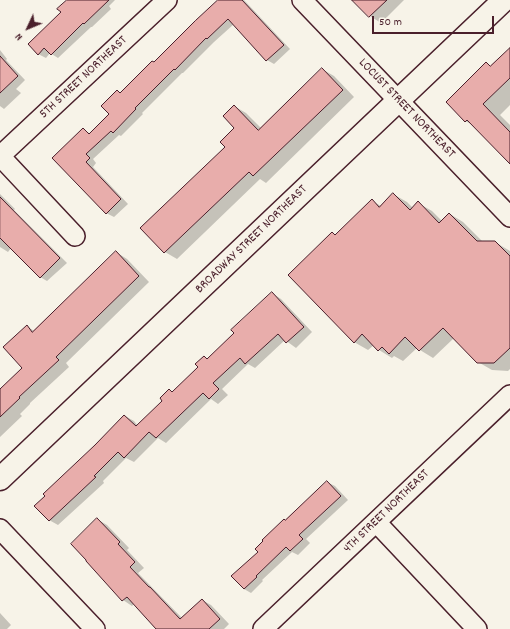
<!DOCTYPE html>
<style>
body{margin:0}
#map{position:relative;width:510px;height:629px;overflow:hidden;background:#f7f3e8;font-family:Dekko,sans-serif}
canvas{display:block}
.north{position:absolute;left:8px;top:8px;width:40px;height:40px;-webkit-text-stroke:3px #f7f3e8;paint-order:stroke;rotate:226deg;font-size:11px;font-weight:700;line-height:16px;text-align:center;color:#4a1f2b}
.north::after{content:'';display:block;margin:auto;width:14px;height:18px;background:#4a1f2b;clip-path:polygon(50% 0,100% 100%,50% 72%,0 100%)}
.scale{position:absolute;left:372px;top:16px;width:122px;height:18px;box-sizing:border-box;border:2px solid #4a1f2b;border-top:0;padding-left:5px;font-size:12px;line-height:14px;white-space:nowrap;color:#4a1f2b;-webkit-text-stroke:3px #f7f3e8;paint-order:stroke}
</style>
<div id="map">
<canvas width="510" height="629"></canvas>
<div class="north">N</div>
<div class="scale">50 m</div>
</div>
<script>
const g = document.querySelector('canvas').getContext('2d');
g.lineJoin = 'round';
function fill(path, color) { g.fillStyle = color; g.fill(path, 'evenodd'); }
function trace(path, color, width, dash) { g.strokeStyle = color; g.lineWidth = width; g.lineCap = dash ? 'butt' : 'round'; g.setLineDash(dash || []); g.stroke(path); }
function drawText(font, color, halo, rows, align = 'center') {
  g.font = font + ' Dekko,sans-serif'; g.lineWidth = 3; g.setLineDash([]); g.textBaseline = 'middle'; g.strokeStyle = halo; g.fillStyle = color; for (const [text, x, y, turn = 0] of rows) {
    g.save(); g.translate(x, y); g.rotate((+turn || 0) * Math.PI / 180); g.textAlign = isNaN(turn) ? turn : align; if (halo) g.strokeText(text, 0, 0); g.fillText(text, 0, 0); g.restore();
  }
}
fill(new Path2D(`
 M68,0H115L109,6L111,9L92,27H91L58,58L50,53L46,58L38,54Z
 M220,0H244L290,49L274,64L267,60L234,24L214,42L183,73H182L142,113L143,114L121,136L119,135L93,159L96,163L93,167L128,204L114,217L106,213L53,158L84,130L91,134L110,114L117,91L121,93L155,63Z
 M354,0H404L381,23L370,16Z
 M510,49V105L500,115L510,125V163L475,126L465,121L486,64L491,67Z
 M0,50L7,59L6,60L25,80L16,89L21,93L4,109L0,106Z
 M322,69L334,76L354,97L266,183L260,179L177,259L165,252L142,228L226,147L236,128L234,106L246,113L261,128Z
 M0,194L15,209L14,210L67,263L47,281L40,277L11,248L8,252L0,247Z
 M393,194L407,202L413,208L418,203L432,211L442,221L450,214L463,222L483,242H495L510,251V369L508,371L492,370L478,362L454,338L433,358L420,350L417,348L403,361L394,356L392,358L379,350L374,345L368,350L354,342L336,236L372,201L381,206Z
 M116,252L127,259L149,282L66,363L69,367L30,403V404L20,414L22,416L0,437V391L23,368L27,326L34,331Z
 M272,293L281,299L312,332L296,348L285,340L255,368L248,364L222,389L228,395L218,404L211,399L166,443L158,438L134,462L126,458L103,481L104,483L58,525L49,520L96,446L125,416L134,421L138,426L164,401L169,390L173,392L200,368L205,357L208,359L236,334Z
 M327,482L335,486L348,500L306,539L310,543L298,555L292,552L262,580L263,581L251,593L244,589L259,552L286,521Z
 M97,519L107,525L129,548L127,550L144,568L138,573L182,618L202,600L211,605L229,624L224,629H157L134,604L132,606L123,600L87,561Z
 M0,613L11,625L7,629H0Z`), '#0003');
const building = new Path2D(`
 M67,0H109L84,24L83,23L51,55L44,48L38,55L28,44L61,12L57,9Z
 M218,0H242L284,45L266,61L228,19L207,39L206,38L175,70L174,69L135,108L136,109L113,133L111,131L86,154L90,158L86,162L121,199L106,214L52,158L83,128L89,134L109,114L101,106L117,90L120,93L152,61L154,62L195,21Z
 M352,0H387L369,17Z
 M510,48V78L483,104L510,132V164L467,120L465,122L446,102L486,62L490,66Z
 M0,56L18,76L0,93Z
 M322,68L343,90L253,176L249,172L164,253L140,228L225,147L220,142L234,128L223,116L234,105L258,130Z
 M393,193L410,210L418,201L439,223L449,213L477,241H495L510,256V348L494,363H477L443,328L419,351L405,337L389,354L382,347L378,351L362,334L354,343L288,275L332,232L335,235L372,199L379,207Z
 M0,197L60,258L40,278L0,238Z
 M116,251L139,276L56,357L59,360L19,397L20,398L0,417V389L22,368L3,347L27,325L32,332Z
 M272,292L304,327L286,343L278,334L245,364L240,358L213,383L219,389L209,399L203,393L156,438L149,432L124,458L118,452L94,476L96,477L49,521L34,506L45,496L43,494L95,445L124,415L136,426L162,401L160,398L169,389L172,392L198,367L195,364L204,356L207,359L234,333L231,330Z
 M327,481L341,496L299,535L303,539L290,551L286,547L256,576L257,577L244,589L231,576L258,552L255,549L263,541L262,540L284,519L285,520Z
 M97,518L120,542L118,544L135,562L130,567L149,587H150L180,619L202,599L220,619L209,629H156L127,597L122,601L86,561V560L71,544Z`);
fill(building, '#e8adab');
trace(building, '#4a1f2b', 1);
const minor = new Path2D(`
 M302,0L510,217
 M0,156L167,0
 M0,156L75,236
 M376,522L477,629
 M0,529L95,629
 M263,629L510,395`);
const secondary = new Path2D(`
 M0,479L504,0`);
trace(minor, '#4a1f2b', 22);
trace(secondary, '#4a1f2b', 25);
trace(minor, '#f7f3e8', 19);
trace(secondary, '#f7f3e8', 22);
drawText('13px', '#4a1f2b', '#f7f3e8', [
 ["5TH STREET NORTHEAST",84,78,-43],
 ["LOCUST STREET NORTHEAST",406,109,46],
 ["BROADWAY STREET NORTHEAST",252,240,-44],
 ["4TH STREET NORTHEAST",387,512,-44]
]);
</script>
